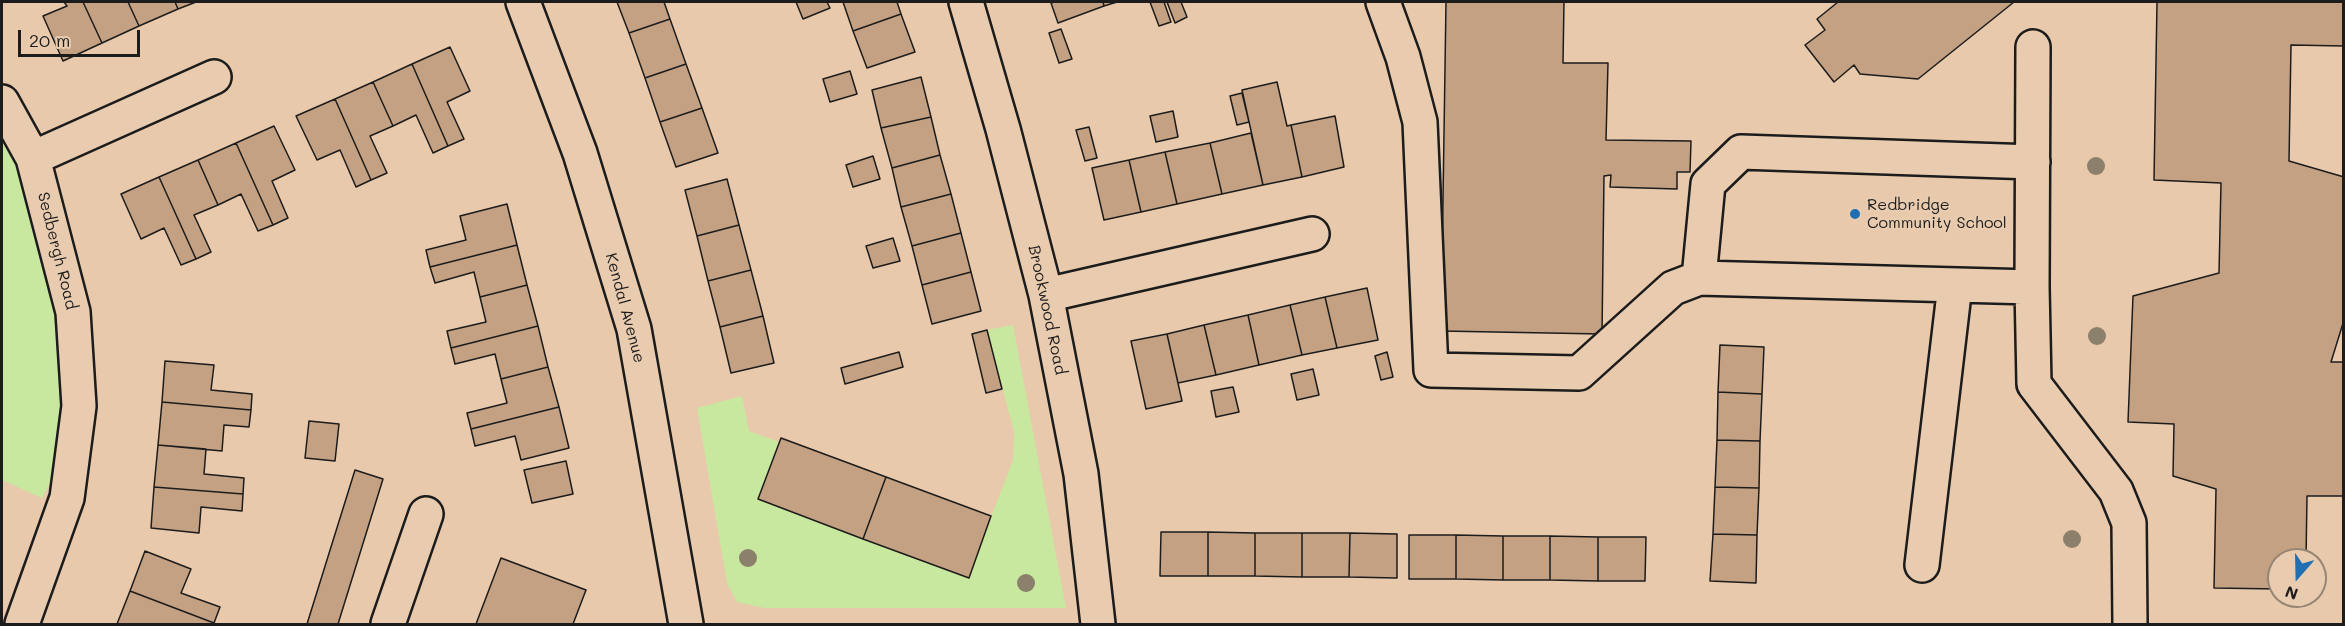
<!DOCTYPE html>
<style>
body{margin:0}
#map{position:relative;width:2345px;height:626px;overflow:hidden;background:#e9c9ab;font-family:Mali,sans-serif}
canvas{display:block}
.frame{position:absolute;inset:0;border:3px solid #1c1c1c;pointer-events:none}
.north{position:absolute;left:2267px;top:548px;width:60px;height:60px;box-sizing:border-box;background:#e9ccb0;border:2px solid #978675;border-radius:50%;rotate:200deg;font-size:16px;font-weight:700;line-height:24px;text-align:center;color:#1c1c1c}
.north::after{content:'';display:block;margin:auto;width:21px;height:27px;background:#1f6fb2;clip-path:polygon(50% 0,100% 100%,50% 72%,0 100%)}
.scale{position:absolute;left:18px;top:30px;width:122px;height:27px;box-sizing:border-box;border:3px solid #1c1c1c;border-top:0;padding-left:8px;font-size:18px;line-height:21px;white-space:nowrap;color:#1c1c1c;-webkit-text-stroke:4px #e9ccb0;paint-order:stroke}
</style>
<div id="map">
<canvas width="2345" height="626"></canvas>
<div class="frame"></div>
<div class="north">N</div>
<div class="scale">20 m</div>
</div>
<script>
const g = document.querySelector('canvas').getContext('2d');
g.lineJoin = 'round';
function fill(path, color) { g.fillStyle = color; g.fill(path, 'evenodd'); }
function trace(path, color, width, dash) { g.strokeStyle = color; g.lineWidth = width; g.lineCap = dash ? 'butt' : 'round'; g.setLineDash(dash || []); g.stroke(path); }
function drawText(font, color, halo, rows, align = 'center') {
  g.font = font + ' Mali,sans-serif'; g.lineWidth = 4.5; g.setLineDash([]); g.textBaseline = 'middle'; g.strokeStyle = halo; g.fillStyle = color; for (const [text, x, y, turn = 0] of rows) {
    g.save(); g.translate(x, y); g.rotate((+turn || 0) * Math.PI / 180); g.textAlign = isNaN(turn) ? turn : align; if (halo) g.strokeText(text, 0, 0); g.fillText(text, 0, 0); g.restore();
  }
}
fill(new Path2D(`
 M2,134L22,175L44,256L63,343V397L52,480L42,498L2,480Z
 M1013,325L1066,608H765L737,602L727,583L697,408L742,396L749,431L779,442L758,499L968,577L1013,460L1014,432L987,330Z`), '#c8e79f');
const building = new Path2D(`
 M64,2H83L102,43L63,61L43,16L67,6Z
 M83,2H128L139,26L102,43Z
 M128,2H175L178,9L139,26Z
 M175,2H196L178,9Z
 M617,2H664L670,19L629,33Z
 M796,2H827L830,8L803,19Z
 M843,2H897L901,14L853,31Z
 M1054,2H1103L1104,6L1058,23L1051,3Z
 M1103,2H1117L1104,6Z
 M1150,2H1164L1171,22L1159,26Z
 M1167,2H1181L1187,17L1175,23Z
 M1446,2H1564L1563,63H1608L1606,140L1691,141L1690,172H1677V189L1610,187L1611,175L1604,176L1602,334L1441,331Z
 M1838,2H2014L1918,79L1860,74L1854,65L1834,82L1805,45L1825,30L1817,19Z
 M2157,2H2344V46L2291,45L2289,161L2344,177V320L2331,362H2344V496H2307L2306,560H2279V589L2214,588L2216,489L2173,476L2174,424L2128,422L2133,296L2219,273L2221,183L2154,180Z
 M901,14L915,52L867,68L853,31Z
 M670,19L686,64L645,78L629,33Z
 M1061,29L1072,59L1059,63L1049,33Z
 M450,47L470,91L447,102L464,139L448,146L412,64Z
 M412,64L448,146L433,153L416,115L393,126L373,82Z
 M686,64L702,108L660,122L645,78Z
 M850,71L857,94L830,102L823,79Z
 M921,77L931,117L881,128L872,90Z
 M373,82L393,126L370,136L387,173L371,180L335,99Z
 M1277,82L1287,126L1291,125L1302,177L1263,185L1242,90Z
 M1242,93L1249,122L1237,125L1230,96Z
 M335,99L371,180L356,187L340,150L317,160L296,116Z
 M702,108L718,153L676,167L660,122Z
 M1173,111L1178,137L1156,142L1150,116Z
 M1335,116L1344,167L1302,177L1291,125Z
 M931,117L940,155L892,168L881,128Z
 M274,126L295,170L272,181L288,218L273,225L236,143Z
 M1089,127L1097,158L1085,161L1076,130Z
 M1251,133L1263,185L1222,194L1210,143Z
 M236,143L273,225L258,231L241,194L218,205L198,160Z
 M1210,143L1222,194L1177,204L1165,152Z
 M1165,152L1177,204L1141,212L1129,160Z
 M940,155L951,194L901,207L892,168Z
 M873,156L880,179L853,187L846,165Z
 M198,160L218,205L194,215L211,252L196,259L159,177Z
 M1129,160L1141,212L1104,220L1092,168Z
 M159,177L196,259L181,265L164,228L141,239L121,194Z
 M727,179L739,225L697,236L685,190Z
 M951,194L961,233L912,246L901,207Z
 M507,204L517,245L430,267L426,250L466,240L460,216Z
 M739,225L751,270L708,281L697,236Z
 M961,233L971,272L922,285L912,246Z
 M893,238L900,261L873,268L866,246Z
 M517,245L527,285L480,297L474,272L435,283L430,267Z
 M751,270L763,316L720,327L708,281Z
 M971,272L981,311L932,324L922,285Z
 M527,285L538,326L451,348L447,331L486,322L480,297Z
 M1367,288L1378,340L1337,348L1325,297Z
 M1325,297L1337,348L1302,355L1290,305Z
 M1290,305L1302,355L1259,365L1248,315Z
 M1248,315L1259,365L1216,375L1204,325Z
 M763,316L774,363L731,373L720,327Z
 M1204,325L1216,375L1178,383L1167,334Z
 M538,326L548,367L501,379L495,354L455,364L451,348Z
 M987,330L1002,389L986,393L972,334Z
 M1167,334L1182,401L1146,409L1131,341Z
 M1720,345L1764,347L1762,394L1718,392Z
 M899,352L903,367L845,384L841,368Z
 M1387,352L1393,377L1381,380L1375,356Z
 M165,361L214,365L211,390L252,394L251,410L162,402Z
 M548,367L559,407L471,429L467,413L507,403L501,379Z
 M1313,369L1319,395L1297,400L1291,374Z
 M1233,387L1239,412L1216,417L1211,391Z
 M1718,392L1762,394L1760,441L1717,440Z
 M162,402L251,410L249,427L224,425L222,451L158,445Z
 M559,407L569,448L521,460L515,436L475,446L471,429Z
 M309,421L339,424L335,461L305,458Z
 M781,438L886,477L863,539L758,499Z
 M1717,440L1760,441L1759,488L1715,487Z
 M158,445L206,449L204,474L244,478L243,494L154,487Z
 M566,461L573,494L532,503L524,470Z
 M355,470L383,479L338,624H307Z
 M886,477L991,516L969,578L863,539Z
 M154,487L243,494L242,511L201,507L199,533L151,528Z
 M1715,487L1759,488L1757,535L1713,534Z
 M1161,532H1208V576H1160Z
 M1208,532L1255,533V576H1208Z
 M1255,533H1302V577L1255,576Z
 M1302,533H1350L1349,577H1302Z
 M1350,533L1397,534V578L1349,577Z
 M1713,534L1757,535L1756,583L1710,581Z
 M1409,535H1456V579H1409Z
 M1456,535L1503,536V580L1456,579Z
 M1503,536H1550V580H1503Z
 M1550,536L1598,537V581L1550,580Z
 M1598,537H1646L1645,581H1598Z
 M145,551L191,569L181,593L220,607L214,623L130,591Z
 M501,558L586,590L573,624H476Z
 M130,591L214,623L213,624H117Z`);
fill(building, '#c3a182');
trace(building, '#1c1c1c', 1.5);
const minor = new Path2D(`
 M523,2L580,153L634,329L686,624
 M966,2L1003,129L1046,295L1081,474L1098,624
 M1383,2L1403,57L1420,122L1431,370L1579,373L1673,288L1699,278L2032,287
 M2033,47L2032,287L2034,384L2116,491L2129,523L2130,624
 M2,102L33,158L73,312L79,406L67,498L22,624
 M33,158L214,77
 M1699,278L1708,184L1741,152L2033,162
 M1046,295L1312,234
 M1922,565L1955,285
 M388,624L426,514`);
trace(minor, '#1c1c1c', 38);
trace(minor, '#e9ccb0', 33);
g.fillStyle = '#8b806b';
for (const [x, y] of [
 [2096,166],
 [2097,336],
 [2072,539],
 [748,558],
 [1026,583]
]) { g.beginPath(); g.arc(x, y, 9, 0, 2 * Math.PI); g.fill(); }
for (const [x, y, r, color] of [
 [1855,214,6,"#1f6fb2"]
]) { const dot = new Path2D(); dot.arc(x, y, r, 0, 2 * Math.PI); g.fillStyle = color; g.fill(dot); trace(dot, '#e9ccb0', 2); }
drawText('16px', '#1c1c1c', '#e9ccb0', [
 ["Redbridge",1867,205],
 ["Community School",1867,223]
], 'left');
drawText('16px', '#1c1c1c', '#e9ccb0', [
 ["Sedbergh Road",57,251,76],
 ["Kendal Avenue",625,308,75],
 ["Brookwood Road",1047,310,78]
]);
</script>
